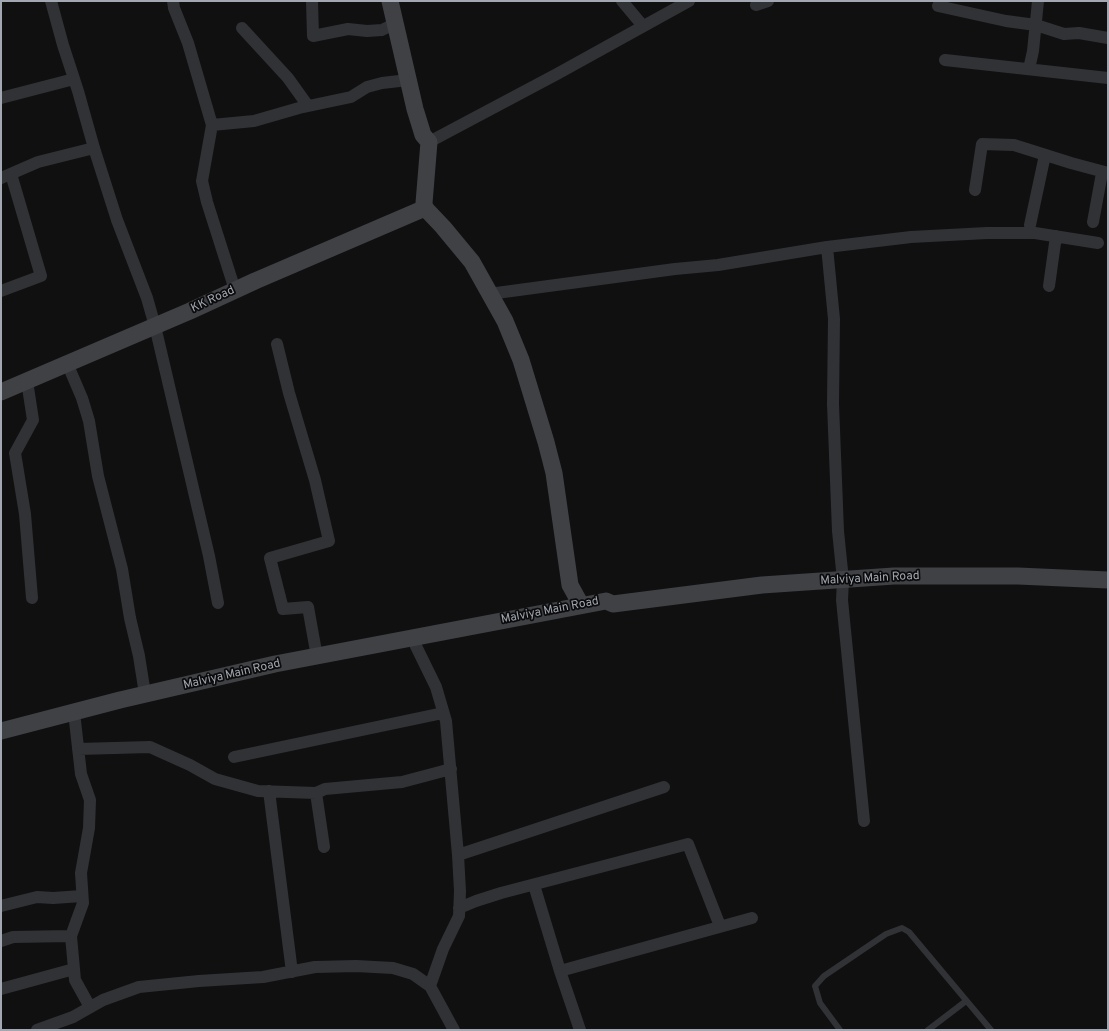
<!DOCTYPE html>
<style>
body{margin:0}
#map{position:relative;width:1109px;height:1031px;overflow:hidden;background:#101011;font-family:Overpass,sans-serif}
canvas{display:block}
.frame{position:absolute;inset:0;border:2px solid #a2a7b1;pointer-events:none}
</style>
<div id="map">
<canvas width="1109" height="1031"></canvas>
<div class="frame"></div>
</div>
<script>
const g = document.querySelector('canvas').getContext('2d');
g.lineJoin = 'round';
function trace(path, color, width, dash) { g.strokeStyle = color; g.lineWidth = width; g.lineCap = dash ? 'butt' : 'round'; g.setLineDash(dash || []); g.stroke(path); }
function drawText(font, color, halo, rows, align = 'center') {
  g.font = font + ' Overpass,sans-serif'; g.lineWidth = 3.5; g.setLineDash([]); g.textBaseline = 'middle'; g.strokeStyle = halo; g.fillStyle = color; for (const [text, x, y, turn = 0] of rows) {
    g.save(); g.translate(x, y); g.rotate((+turn || 0) * Math.PI / 180); g.textAlign = isNaN(turn) ? turn : align; if (halo) g.strokeText(text, 0, 0); g.fillText(text, 0, 0); g.restore();
  }
}
trace(new Path2D(`
 M840,1030L820,1003L815,986L824,976L886,934L902,928L909,932L991,1030
 M928,1030L966,1001`), '#313235', 6);
trace(new Path2D(`
 M51,1L63,45L78,91L94,148L117,220L147,298L155,326L209,556L218,603
 M173,1L174,8L188,43L212,125
 M312,1L313,36L348,29L367,31L382,30L396,23
 M622,1L643,26
 M756,5L768,1
 M938,6L1006,21L1036,25L1064,34L1079,33L1108,38
 M242,28L288,78L308,106
 M945,60L1108,78
 M1029,69L1033,51L1038,1
 M1,98L74,79
 M429,142L557,74L689,1
 M1,178L38,162L94,148
 M975,190L982,144L1014,145L1071,163L1108,173
 M1093,222L1102,173
 M1030,225L1045,155
 M827,247L834,319L833,404L838,531L843,580L842,600L864,821
 M1049,286L1056,236
 M235,290L207,202L202,181L212,125L254,121L299,108L351,97L367,87L382,83L408,80
 M1,291L41,276L11,174
 M489,294L675,269L718,265L827,247L911,237L987,233H1035L1098,243
 M277,344L289,393L315,480L329,541L270,558L283,609L308,607L317,657
 M67,363L82,398L89,421L98,476L122,569L130,618L139,656L145,694
 M27,381L33,420L15,453L25,514L32,598
 M412,638L436,687L446,721L458,855L460,891L459,916L443,949L430,986
 M74,712L81,774L90,800L89,828L81,873L83,903L71,936L75,980L90,1007
 M78,749L150,747L190,765L215,779L258,791L316,793
 M234,757L443,713
 M269,791L292,972
 M324,847L316,793L325,789L402,782L451,769
 M458,855L664,787
 M534,885L560,971L580,1030
 M1,906L37,897L53,898L82,896
 M459,908L476,901L501,893L688,844L720,926
 M1,941L13,937L71,936
 M560,971L752,918
 M1,989L74,969
 M37,1030L73,1017L103,1000L139,987L199,981L263,977L315,967L356,966L393,968L413,974L430,986L454,1030`), '#313235', 12);
trace(new Path2D(`
 M390,1L415,109L423,135L429,142L424,203L425,208L443,227L472,262L505,321L521,360L546,442L554,473L570,585L581,605
 M1,392L190,311L255,281L425,208
 M1,731L120,700L275,664L606,601L613,604L762,585L894,576H1018L1108,580`), '#3f4145', 17);
drawText('12px', '#a2a7b1', '#0b0b0c', [
 ["KK Road",213,300,-25],
 ["Malviya Main Road",870,579,-3],
 ["Malviya Main Road",550,611,-11],
 ["Malviya Main Road",232,675,-13]
]);
</script>
